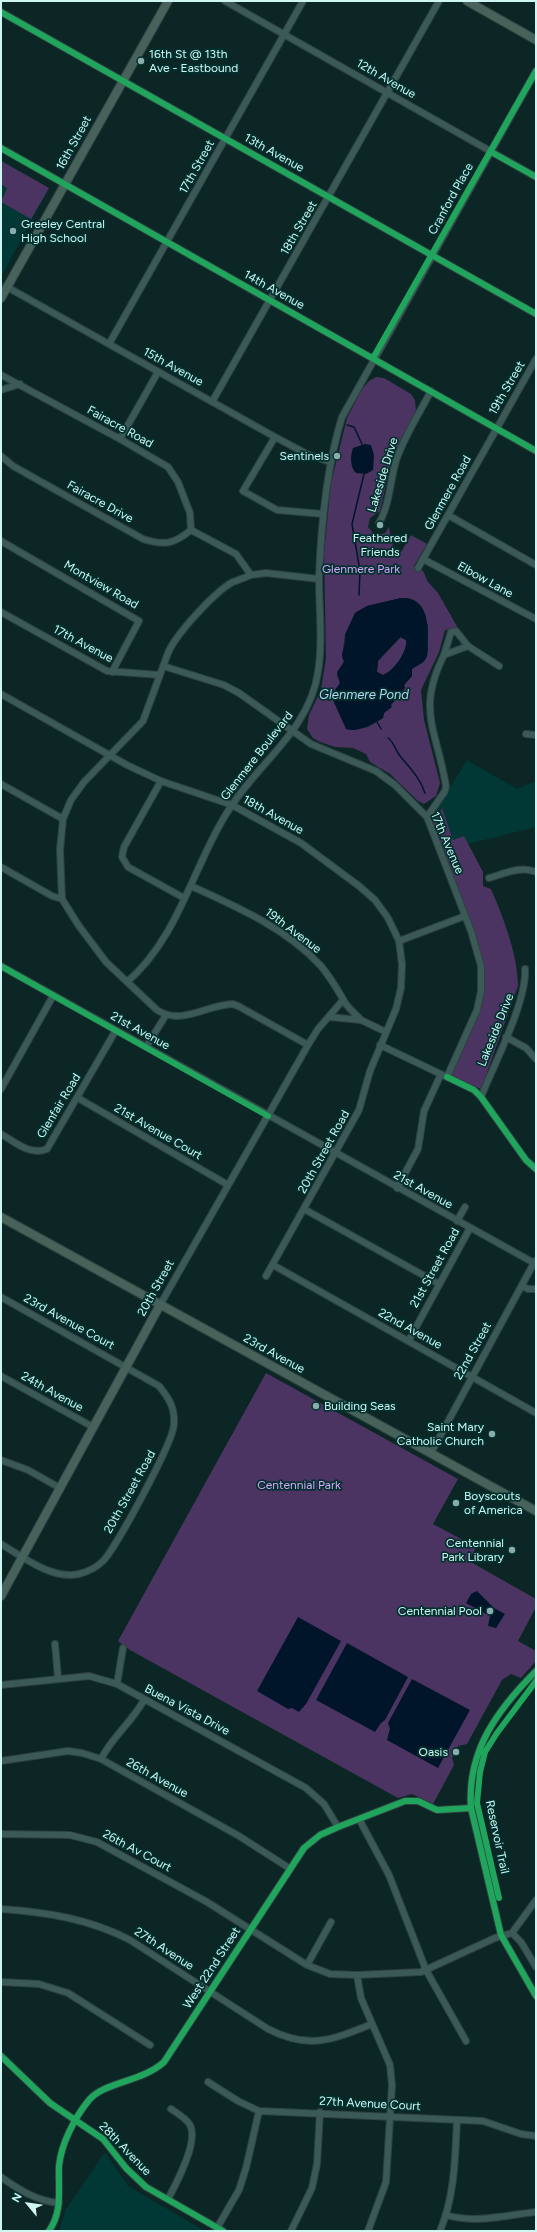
<!DOCTYPE html>
<style>
body{margin:0}
#map{position:relative;width:537px;height:2232px;overflow:hidden;background:#0b2624;font-family:Figtree,sans-serif}
canvas{display:block}
.frame{position:absolute;inset:0;border:2px solid #cff6f3;pointer-events:none}
.north{position:absolute;left:8px;top:2184px;width:40px;height:40px;-webkit-text-stroke:3px #00312f;paint-order:stroke;rotate:299deg;font-size:11px;font-weight:700;line-height:16px;text-align:center;color:#cff6f3}
.north::after{content:'';display:block;margin:auto;width:14px;height:18px;background:#cff6f3;clip-path:polygon(50% 0,100% 100%,50% 72%,0 100%)}
</style>
<div id="map">
<canvas width="537" height="2232"></canvas>
<div class="frame"></div>
<div class="north">N</div>
</div>
<script>
const g = document.querySelector('canvas').getContext('2d');
g.lineJoin = 'round';
function fill(path, color) { g.fillStyle = color; g.fill(path, 'evenodd'); }
function trace(path, color, width, dash) { g.strokeStyle = color; g.lineWidth = width; g.lineCap = dash ? 'butt' : 'round'; g.setLineDash(dash || []); g.stroke(path); }
function drawText(font, color, halo, rows, align = 'center') {
  g.font = font + ' Figtree,sans-serif'; g.lineWidth = 3.5; g.setLineDash([]); g.textBaseline = 'middle'; g.strokeStyle = halo; g.fillStyle = color; for (const [text, x, y, turn = 0] of rows) {
    g.save(); g.translate(x, y); g.rotate((+turn || 0) * Math.PI / 180); g.textAlign = isNaN(turn) ? turn : align; if (halo) g.strokeText(text, 0, 0); g.fillText(text, 0, 0); g.restore();
  }
}
fill(new Path2D(`
 M1,160L49,188L1,277Z
 M467,760L517,789L536,781V827L468,844L464,836L453,840L441,809L433,824V815Z
 M105,2152L128,2186L205,2231H59L66,2209Z`), '#013735');
fill(new Path2D(`
 M1,161L49,188L31,219L1,202L7,188L1,184Z
 M376,377L384,378L411,394L415,400L416,412L401,439L390,466L380,511L370,518L368,527L373,533L377,535L385,533L389,527L393,547L401,552L411,535L427,544L414,566L423,571L428,582L438,593L458,628L445,630L439,652L421,690L424,720L440,783L436,796L424,804L418,801L390,774L370,762L366,754L353,748L335,747L320,742L313,738L307,729L309,715L321,690L326,658L324,553L331,483L347,418L362,389L369,381ZM401,598H409L428,625V651L412,669V676L404,685L405,688L384,713L383,718L368,727L350,730C340,717 332,700 340,683L337,675L344,661L342,658L345,635L355,613L367,606Z
 M401,637L406,640C408,651 394,671 383,675L377,672L378,661Z
 M442,808L453,840L464,836L483,872V886L491,889C503,916 518,956 518,986L481,1089L450,1076L477,1018L484,988V978L477,941L433,824Z
 M266,1373L458,1479L433,1524L476,1547L469,1561L536,1599V1607L518,1641L536,1651V1661L521,1678L511,1674L502,1680L467,1744L458,1746L452,1758L454,1765L433,1804L412,1794L398,1798L130,1650L118,1641ZM390,1729L438,1767L388,1740Z`), '#4b3461');
fill(new Path2D(`
 M365,444L371,445L374,455L373,470L366,474L356,473C350,467 350,456 353,448Z
 M401,598C428,596 429,625 427,645C427,651 429,654 425,660C422,664 416,666 412,669V676L404,685L405,688L391,705L392,707L384,713L383,718C373,724 358,733 346,729L332,698L335,690L340,683L337,672L344,662L342,654L346,641L345,635L355,613L367,606ZM400,637L406,640C408,651 394,671 383,675L377,672L378,661Z
 M477,1591L494,1608L505,1614L496,1628L488,1626L490,1616L466,1603L471,1594Z
 M298,1617L341,1641L306,1704L299,1712L292,1708L288,1709L257,1691Z
 M347,1643L408,1677L385,1720L381,1723L375,1732L316,1700Z
 M412,1679L470,1710L438,1768L387,1740L390,1729L388,1723Z`), '#01152a');
trace(new Path2D(`
 M347,425L354,427L362,444
 M359,595L360,571L352,524L364,474
 M377,722L381,729
 M388,738C395,743 395,750 400,756C410,768 420,778 425,793`), '#01152a', 1.5);
const minor = new Path2D(`
 M225,1L536,177
 M1,12L536,314
 M1,148L536,451
 M7,287L275,437L307,454L330,462
 M109,344L303,1
 M1,375L120,439L168,467L178,482L190,513L191,530
 M1,390L20,384
 M212,402L439,1
 M275,437L243,491L277,510L323,514
 M120,439L158,372
 M1,456L13,466L143,539C164,546 174,544 191,530
 M448,515L536,565
 M379,523C390,504 390,481 396,461C404,436 419,414 431,391
 M191,530L236,554L251,575L266,573L319,579
 M1,541L139,621L112,672
 M423,559L536,619
 M418,568L536,359
 M251,575C245,578 237,580 231,583C213,594 176,634 168,653L143,721L84,782L71,800L63,819L60,850L62,899L79,926L106,962L157,1010C182,1026 205,1005 233,1004L240,1007L308,1045
 M1,612L107,671L160,675
 M468,646L456,631L451,632L444,655L468,646L499,666
 M163,666L224,685L239,693L311,744L376,771L395,785L427,817L471,931L481,966V991L477,1010L447,1077
 M1,694L127,765L161,781L232,805L301,843L359,886L375,900L388,918L399,941L402,964L401,988L396,1009L370,1071L359,1110L266,1276
 M526,734L536,735
 M161,781L124,847L122,857L128,867L184,898
 M1,784L63,819
 M427,817L445,791L446,786C437,730 416,711 444,655
 M1,867L52,896L62,899
 M489,878C503,874 521,865 536,872
 M191,886C237,907 286,928 321,966C330,977 336,987 343,999C346,1007 355,1013 361,1020
 M399,941L465,916
 M1,966L534,1263
 M127,982C180,937 194,861 232,805C261,761 310,728 318,672C323,641 319,609 319,578C321,524 326,469 342,417L536,71
 M329,1017L361,1020L386,1032
 M506,1037L526,1048L536,1059
 M380,1045L474,1090L481,1097L526,1160L536,1169
 M146,1047L166,1015
 M1,1089L53,996
 M481,1097C494,1064 527,1002 525,969
 M78,1098L228,1185
 M1,1134C15,1142 30,1156 47,1149L116,1030
 M397,1188L418,1149L424,1111L441,1074
 M304,1209L439,1284
 M457,1221L465,1207
 M273,1265L536,1413
 M522,1286L528,1289H536
 M1,1297L159,1386C169,1398 175,1408 174,1424C174,1441 116,1548 103,1561C97,1567 87,1572 79,1574C52,1580 23,1557 1,1544
 M160,1305L308,1045L318,1029L343,1000
 M409,1340L470,1228
 M1,1376L93,1427
 M431,1453L535,1261
 M1,1460L28,1470L60,1488
 M55,1644L58,1678
 M536,1671C497,1710 467,1751 471,1808L501,1935L536,1996
 M117,1684L123,1648
 M1,1685L89,1676L117,1684L306,1788L324,1804L338,1827
 M101,1759C112,1737 132,1722 144,1700
 M1,1761L68,1751L82,1753L101,1759L239,1836L289,1868
 M359,1819L389,1875L426,1970L466,2041
 M1,1834L70,1835L97,1842L207,1902L307,1965L330,1974L357,1975L421,1972L495,1938L512,1933L536,1900
 M1,1909C46,1912 90,1919 130,1940L268,2029C309,2050 332,2040 372,2024
 M512,1933L521,1942L536,1967
 M307,1965L331,1922
 M357,1975L361,1998L390,2065L392,2085L386,2182L368,2231
 M1,1982L39,1984L68,1993L150,2045
 M1,2056L50,2103L103,2139L126,2168L146,2187L223,2231
 M208,2082L238,2101L259,2111L483,2121L521,2134L536,2136
 M1,2177C19,2190 37,2201 59,2203
 M168,2199C176,2184 199,2141 190,2125C187,2119 177,2113 171,2109
 M446,2215C476,2224 506,2215 536,2212
 M217,2228L239,2190L246,2168L259,2111
 M49,2231C63,2211 58,2189 59,2166C61,2144 75,2117 89,2100C104,2082 142,2082 164,2062L304,1848L320,1835L338,1827L405,1801H418L437,1810L471,1808
 M291,2231L312,2188L317,2164L320,2112
 M440,2231C455,2195 455,2158 457,2120`);
const major = new Path2D(`
 M467,1L536,40
 M1,298L168,1
 M1,1217L536,1511
 M1,1596L160,1305`);
trace(minor, '#2d423f', 8);
trace(major, '#2d423f', 10);
trace(minor, '#3a5957', 6);
trace(major, '#46625a', 8);
trace(new Path2D(`
 M1,12L536,314
 M1,148L536,451
 M491,152L536,177
 M373,358L536,71
 M1,966L268,1116
 M447,1077L474,1090L481,1097L526,1160L536,1169
 M536,1671C497,1710 467,1751 471,1808L501,1935L536,1996
 M499,1898L477,1803L480,1772L485,1752L497,1733L536,1681
 M1,2056L50,2103L103,2139L126,2168L146,2187L223,2231
 M49,2231C63,2211 58,2189 59,2166C61,2144 75,2117 89,2100C104,2082 142,2082 164,2062L304,1848L320,1835L338,1827L405,1801H418L437,1810L471,1808`), '#20a55d', 6);
for (const [x, y, r, color] of [
 [141,61,4,"#8aadab"],
 [13,231,4,"#8aadab"],
 [337,456,4,"#8aadab"],
 [380,525,4,"#8aadab"],
 [316,1406,4,"#8aadab"],
 [492,1434,4,"#8aadab"],
 [456,1503,4,"#8aadab"],
 [512,1550,4,"#8aadab"],
 [490,1611,4,"#8aadab"],
 [456,1752,4,"#8aadab"]
]) { const dot = new Path2D(); dot.arc(x, y, r, 0, 2 * Math.PI); g.fillStyle = color; g.fill(dot); trace(dot, '#00312f', 1.5); }
drawText('12px', '#cff6f3', '#00312f', [
 ["16th St @ 13th",149,54,"left"],
 ["Ave - Eastbound",149,68,"left"],
 ["Greeley Central",21,224,"left"],
 ["High School",21,238,"left"],
 ["Sentinels",329,456],
 ["Feathered",380,538,"center"],
 ["Friends",380,552,"center"],
 ["Building Seas",324,1406,"left"],
 ["Saint Mary",484,1427],
 ["Catholic Church",484,1441],
 ["Boyscouts",464,1496,"left"],
 ["of America",464,1510,"left"],
 ["Centennial",504,1543],
 ["Park Library",504,1557],
 ["Centennial Pool",482,1611],
 ["Oasis",448,1752]
], 'right');
drawText('12px', '#cff6f3', '#00312f', [
 ["12th Avenue",386,79,30],
 ["16th Street",74,143,-61],
 ["13th Avenue",274,153,29],
 ["17th Street",197,167,-61],
 ["Cranford Place",451,199,-61],
 ["18th Street",299,228,-60],
 ["14th Avenue",274,290,29],
 ["15th Avenue",173,367,29],
 ["19th Street",507,388,-60],
 ["Fairacre Road",120,427,29],
 ["Lakeside Drive",383,475,-73],
 ["Glenmere Road",448,493,-61],
 ["Fairacre Drive",100,502,29],
 ["Elbow Lane",485,580,29],
 ["Montview Road",101,585,30],
 ["17th Avenue",83,644,28],
 ["Glenmere Boulevard",257,756,-52],
 ["18th Avenue",273,815,29],
 ["17th Avenue",447,843,67],
 ["19th Avenue",293,931,37],
 ["Lakeside Drive",496,1030,-68],
 ["21st Avenue",140,1031,29],
 ["Glenfair Road",59,1106,-59],
 ["21st Avenue Court",158,1132,30],
 ["20th Street Road",324,1152,-61],
 ["21st Avenue",423,1190,29],
 ["21st Street Road",435,1268,-61],
 ["20th Street",156,1288,-61],
 ["23rd Avenue Court",69,1322,29],
 ["22nd Avenue",410,1329,29],
 ["22nd Street",473,1351,-61],
 ["23rd Avenue",274,1354,29],
 ["24th Avenue",52,1392,29],
 ["20th Street Road",130,1492,-61],
 ["Buena Vista Drive",187,1710,28],
 ["26th Avenue",157,1778,29],
 ["Reservoir Trail",497,1837,78],
 ["26th Av Court",137,1851,28],
 ["27th Avenue",164,1949,33],
 ["West 22nd Street",212,1968,-57],
 ["27th Avenue Court",370,2104,3],
 ["28th Avenue",125,2149,46]
]);
drawText('12px', '#d8a7fb', '#00312f', [
 ["Glenmere Park",361,569],
 ["Centennial Park",299,1485]
]);
drawText('italic 13px', '#b8d4f1', '#00312f', [
 ["Glenmere Pond",364,695]
]);
</script>
